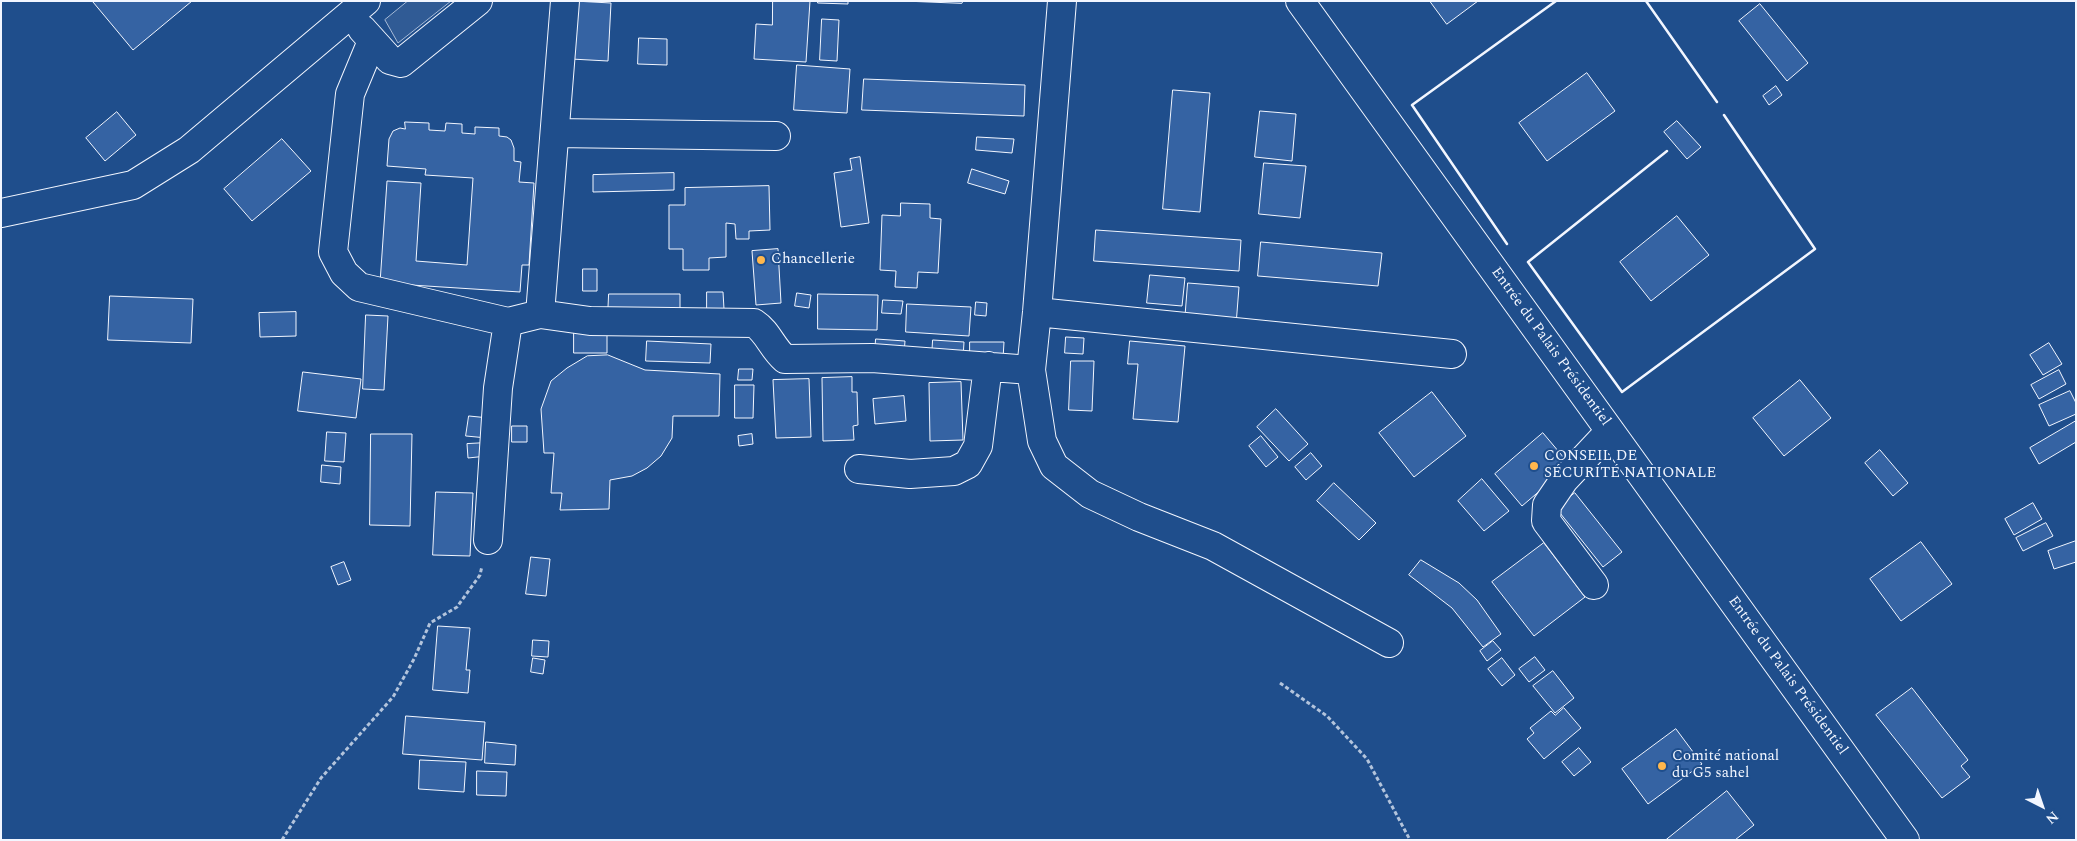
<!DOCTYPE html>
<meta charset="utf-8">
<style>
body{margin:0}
#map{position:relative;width:2077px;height:841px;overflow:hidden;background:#1f4e8c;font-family:Spectral,serif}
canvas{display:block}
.frame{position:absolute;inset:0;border:2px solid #f2f6ff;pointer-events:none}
.north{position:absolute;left:2017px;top:781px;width:50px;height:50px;-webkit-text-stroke:4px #1f4e8c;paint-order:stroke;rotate:139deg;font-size:14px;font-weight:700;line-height:20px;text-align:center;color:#f2f6ff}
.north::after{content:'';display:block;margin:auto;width:18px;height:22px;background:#f2f6ff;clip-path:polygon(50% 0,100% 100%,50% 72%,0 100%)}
</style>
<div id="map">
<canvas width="2077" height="841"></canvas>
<div class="frame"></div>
<div class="north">N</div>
</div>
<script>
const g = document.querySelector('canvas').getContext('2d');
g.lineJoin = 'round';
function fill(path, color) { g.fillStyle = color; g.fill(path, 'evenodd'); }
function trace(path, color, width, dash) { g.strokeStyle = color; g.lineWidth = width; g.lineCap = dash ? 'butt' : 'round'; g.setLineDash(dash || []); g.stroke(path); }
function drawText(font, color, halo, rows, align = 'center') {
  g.font = font + ' Spectral,serif'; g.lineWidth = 4; g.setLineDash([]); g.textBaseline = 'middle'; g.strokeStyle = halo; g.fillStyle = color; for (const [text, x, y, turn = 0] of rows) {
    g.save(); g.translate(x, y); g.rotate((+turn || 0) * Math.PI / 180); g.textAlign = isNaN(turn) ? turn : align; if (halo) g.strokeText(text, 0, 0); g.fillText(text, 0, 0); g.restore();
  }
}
const built = new Path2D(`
 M408,1H451L398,43L385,20Z`);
fill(built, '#305b95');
trace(built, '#a8bbd7', 1);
const building = new Path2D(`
 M95,1H192L133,50L93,2Z
 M574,1L611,3L608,61L571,59Z
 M773,1H810L806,62L754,59L756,24L772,25Z
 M818,1H848V4L818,3Z
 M904,1H963L962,3Z
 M1430,1H1478L1447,24Z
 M1760,4L1808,63L1787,81L1739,21Z
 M822,19L839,20L837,61L820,60Z
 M639,38L667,39V65L638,64Z
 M797,65L850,69L847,113L794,110Z
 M1587,73L1615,111L1547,161L1519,123Z
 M864,79L1025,85L1024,116L862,110Z
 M1776,86L1782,95L1769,105L1763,96Z
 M1173,90L1210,93L1200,212L1163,209Z
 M1260,111L1296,114L1292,161L1255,157Z
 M117,112L136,135L105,161L86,138Z
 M1677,121L1701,147L1687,159L1664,132Z
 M405,122L429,123V130L445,131L446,123L462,124V133L475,134V127L499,128V136L507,137L511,140L514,148V161L521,162L519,182L534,183L529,265H522L520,292L380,283L387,181L421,183L416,261L467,265L473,178L425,175L426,169L387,166L389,139L393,131L400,128L405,129Z
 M977,137L1014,139L1012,153L976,150Z
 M282,139L311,171L252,221L224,189Z
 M860,157L869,223L841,227L834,173L852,170L850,159Z
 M1264,163L1306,166L1300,218L1259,214Z
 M972,169L1009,181L1005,194L968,183Z
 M674,173V190L593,192V175Z
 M769,186L770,230L749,231V239H736L735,224L726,223V257L709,258V270H683V249H669V205H685V188Z
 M901,203L930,204V218L941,219L938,273L918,272L917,288L895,287L896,271L880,270L882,215L900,216Z
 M1677,216L1709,255L1651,301L1620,262Z
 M1096,230L1241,240L1239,271L1094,261Z
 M1261,242L1382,253L1378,286L1258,276Z
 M778,249L781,303L756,305L752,251Z
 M583,269H597V291H583Z
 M1150,275L1185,278L1182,306L1147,303Z
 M1188,283L1239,287L1236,325L1185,321Z
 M707,292H723L724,309H707Z
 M797,293L811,295L809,308L795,306Z
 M609,294H680V316H608Z
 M818,294L878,295L877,330L818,329Z
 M110,296L193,299L191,343L108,340Z
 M883,300L903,301L901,314L882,313Z
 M976,302L987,303L986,316L975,315Z
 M907,304L971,307L969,336L906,332Z
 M296,312V336L260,337L259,313Z
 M366,315L388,316L384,390L363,389Z
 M574,329L607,330V353H574Z
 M1066,337L1084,338L1083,354L1065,353Z
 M876,339L905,341L904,354L875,352Z
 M933,340L964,342L963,358L932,356Z
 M647,341L711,344L710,363L646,361Z
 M1130,341L1185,346L1178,422L1133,419L1138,364H1128Z
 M970,342H1004L1003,359L970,358Z
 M2049,343L2062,364L2043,375L2030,355Z
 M608,355L645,370L720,374L719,416H673L672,438L661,456L647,468L632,476L610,480L609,509L560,510L562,493H551L554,453H544L541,409L551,381L567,368L587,356Z
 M1071,361H1094L1092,411L1069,410Z
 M739,369H753L752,380H738Z
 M2059,370L2066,384L2039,399L2031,385Z
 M303,372L361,379L356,418L298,411Z
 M852,377V392H857L858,425L853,426L854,440L823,441L822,378Z
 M809,379L811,437L776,438L773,380Z
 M1800,380L1831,418L1784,456L1753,418Z
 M961,382L963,440L930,441L929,383Z
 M735,385H754L753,418H735Z
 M2070,391L2076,403V414L2049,426L2039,405Z
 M1432,392L1466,436L1414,477L1379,433Z
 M904,396L906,421L875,424L873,399Z
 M1276,409L1308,444L1289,461L1257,427Z
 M469,416L489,418L487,438L466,436Z
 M2076,421V442L2039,464L2030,448Z
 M512,426H527V442H512Z
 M327,432L346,433L344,462L325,461Z
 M1543,433L1570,465L1522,506L1495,474Z
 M371,434H412L410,526L370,525Z
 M752,434L753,444L739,446L738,436Z
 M1261,436L1278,457L1266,467L1249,446Z
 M486,443L487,456L468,458L467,444Z
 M1880,450L1908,483L1893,496L1865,463Z
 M1311,453L1322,466L1306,480L1295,467Z
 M322,465L341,467L340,484L321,482Z
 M1482,479L1509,511L1484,531L1458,501Z
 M1334,483L1376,523L1359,540L1317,501Z
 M436,492L473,493L470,556L433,555Z
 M1575,493L1622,552L1603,567L1556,508Z
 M2033,503L2042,519L2014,535L2005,519Z
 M2046,523L2053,536L2023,551L2016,538Z
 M2076,541V562L2054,569L2048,551Z
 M1921,542L1952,584L1901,621L1870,579Z
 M1544,543L1585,597L1534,636L1492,582Z
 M531,557L550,559L546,596L526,594Z
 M1421,560L1459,583L1477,600L1501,634L1483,647L1452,608L1409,575Z
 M344,562L351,580L338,585L331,567Z
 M438,626L470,628L466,670H470L468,693L433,690Z
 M533,640L549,641L548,657L532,656Z
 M1493,641L1501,650L1487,661L1480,651Z
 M1535,657L1545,670L1529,682L1519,669Z
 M533,658L545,660L543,674L531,672Z
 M1502,658L1515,675L1502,686L1488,669Z
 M1553,671L1574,698L1555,713L1533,686Z
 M1912,688L1968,760L1961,766L1970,777L1942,798L1876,715Z
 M1564,708L1581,728L1544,759L1527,739L1534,733L1530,728L1551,711L1555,715Z
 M406,716L485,722L482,760L403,754Z
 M1676,729L1702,764L1648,804L1622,769Z
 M486,742L516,745L515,765L485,763Z
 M1579,748L1591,762L1574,776L1562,762Z
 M420,760L466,762L464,792L419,789Z
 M477,771L507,772L506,796L477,795Z
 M1727,791L1754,825L1735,840H1666Z`);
fill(building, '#3563a3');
trace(building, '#f2f6ff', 1);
const minor = new Path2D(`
 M1062,1L1037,312L1031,370L1042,441L1054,466L1090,494L1139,517L1213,546L1389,643
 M1300,1L1905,840
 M362,29L390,60L401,63L478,1
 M372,41L350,94L333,252L344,273L359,287L508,322L540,314L590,321L754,323C768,332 772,348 785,359L872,358L1031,370
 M555,133L776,136
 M1,213L133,185L189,150L366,1
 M1037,312L1452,354
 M540,314L565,1
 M859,469L910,474L954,471L968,464L978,446L988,366
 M488,540L498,388L508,322
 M1594,585L1546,521L1547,505L1564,480L1610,431`);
trace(minor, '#f2f6ff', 30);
trace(new Path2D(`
 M1280,683L1327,716L1367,759L1410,840
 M282,840L321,778L393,697L414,659L430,623L457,607L480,575L482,566`), '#b3c4dc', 3, [4, 2.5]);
trace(minor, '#1f4e8c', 28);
trace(new Path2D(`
 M1646,1L1717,102
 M1667,151L1528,262L1622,392L1815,249L1724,115
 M1507,244L1412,105L1556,1`), '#f2f6ff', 2.5);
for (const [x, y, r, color] of [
 [761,260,5,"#ffb74d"],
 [1534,466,5,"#ffb74d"],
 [1662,766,5,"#ffb74d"]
]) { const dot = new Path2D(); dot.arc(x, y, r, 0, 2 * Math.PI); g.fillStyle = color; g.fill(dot); trace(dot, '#1f4e8c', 2); }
drawText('15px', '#f2f6ff', '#1f4e8c', [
 ["Chancellerie",771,260],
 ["CONSEIL DE",1544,457],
 ["SÉCURITÉ NATIONALE",1544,474],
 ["Comité national",1672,757],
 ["du G5 sahel",1672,774]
], 'left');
drawText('15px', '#f2f6ff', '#1f4e8c', [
 ["Entrée du Palais Présidentiel",1550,347,54],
 ["Entrée du Palais Présidentiel",1787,676,54]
]);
</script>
